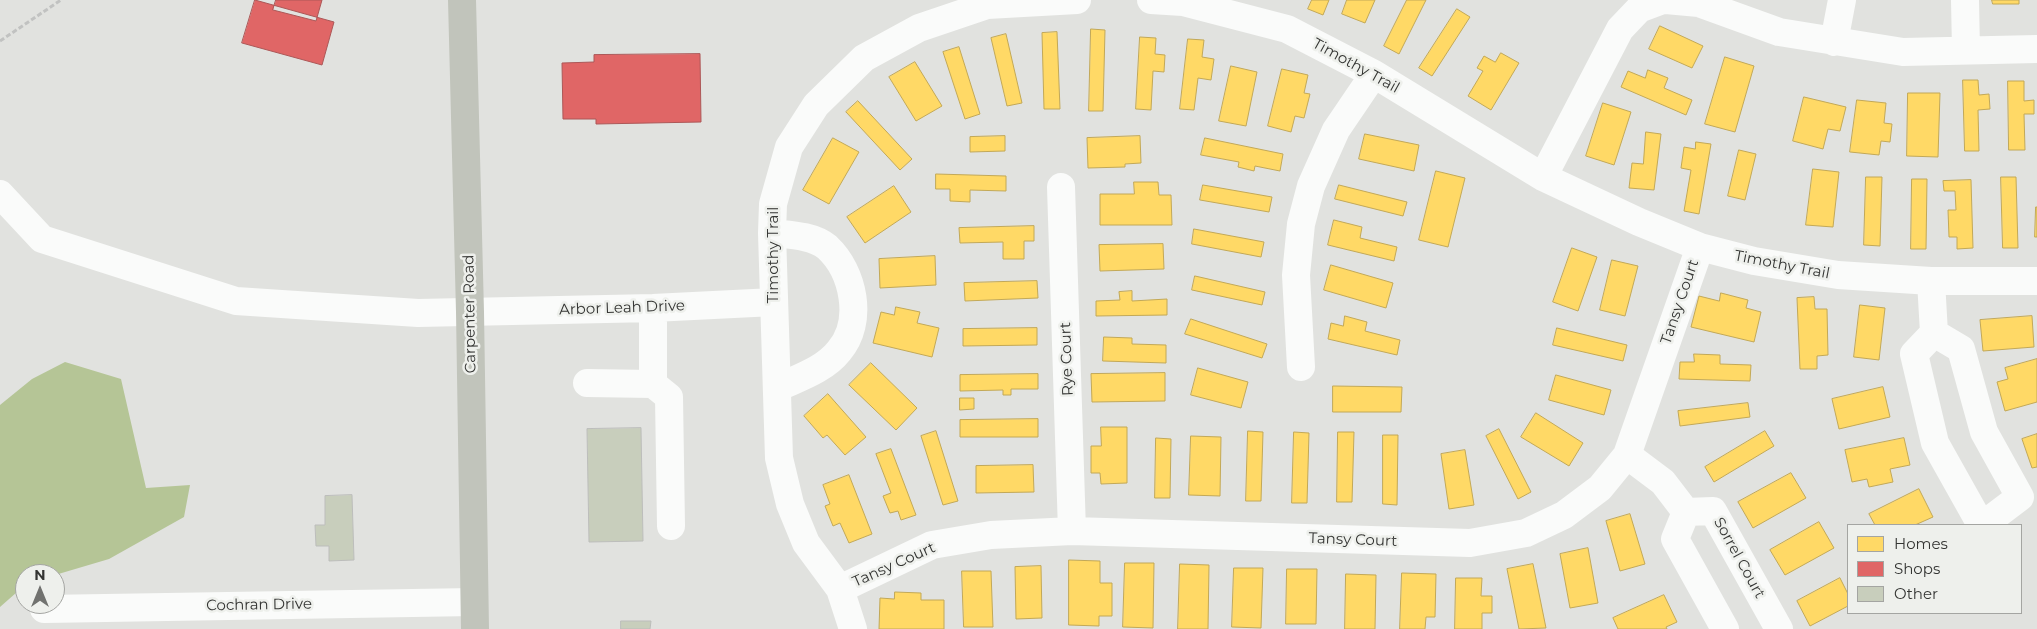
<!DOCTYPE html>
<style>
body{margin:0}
#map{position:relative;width:2037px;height:629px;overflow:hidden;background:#e1e2df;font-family:Montserrat,sans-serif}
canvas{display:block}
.legend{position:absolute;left:1847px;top:524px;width:175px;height:90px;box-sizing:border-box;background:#eef0ec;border:1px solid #a4a5a2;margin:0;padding:6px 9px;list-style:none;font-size:15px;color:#343533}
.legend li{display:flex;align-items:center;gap:10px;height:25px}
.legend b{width:25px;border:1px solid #a4a5a2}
.north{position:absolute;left:15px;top:564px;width:50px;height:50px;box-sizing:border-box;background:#eef0ec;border:1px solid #a4a5a2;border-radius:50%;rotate:0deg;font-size:14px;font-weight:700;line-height:20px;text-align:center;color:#343533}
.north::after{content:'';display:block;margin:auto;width:18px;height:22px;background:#71726f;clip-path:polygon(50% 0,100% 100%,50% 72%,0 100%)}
</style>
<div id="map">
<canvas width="2037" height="629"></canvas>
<ul class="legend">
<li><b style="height:14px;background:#ffd966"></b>Homes</li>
<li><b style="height:14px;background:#e06666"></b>Shops</li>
<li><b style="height:14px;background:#c8cebc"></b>Other</li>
</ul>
<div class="north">N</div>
</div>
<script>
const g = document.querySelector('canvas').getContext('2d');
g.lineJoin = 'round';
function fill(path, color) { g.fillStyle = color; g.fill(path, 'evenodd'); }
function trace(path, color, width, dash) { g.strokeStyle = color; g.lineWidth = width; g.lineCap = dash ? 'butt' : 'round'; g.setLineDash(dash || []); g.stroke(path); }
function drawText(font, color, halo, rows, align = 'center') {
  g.font = font + ' Montserrat,sans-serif'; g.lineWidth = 5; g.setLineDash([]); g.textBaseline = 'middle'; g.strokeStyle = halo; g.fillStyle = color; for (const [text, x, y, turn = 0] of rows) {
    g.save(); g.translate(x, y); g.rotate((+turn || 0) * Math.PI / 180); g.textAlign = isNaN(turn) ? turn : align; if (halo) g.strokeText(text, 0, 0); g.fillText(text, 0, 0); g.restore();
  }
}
fill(new Path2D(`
 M65,362L121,379L146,488L190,485L184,517L109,559L55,575L25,574V585L0,607V405L32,379Z`), '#b5c596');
const homes = new Path2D(`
 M1312,0H1329L1323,15L1308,9Z
 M1347,0H1375L1365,23L1342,14Z
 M1407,0H1426L1399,54L1384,46Z
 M1992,0H2019V4H1993Z
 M1457,9L1470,17L1432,76L1419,68Z
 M1660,26L1703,46L1692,68L1649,49Z
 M1091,29L1105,30L1103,111H1089Z
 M1057,32L1060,109H1044L1042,33Z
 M1006,34L1022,103L1007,106L991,38Z
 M1140,37L1156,38L1155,54L1165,55L1164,72L1153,71L1151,110L1136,109Z
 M1188,39L1204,40L1202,57L1214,59L1211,80L1198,78L1194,110L1180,109Z
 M959,47L980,114L965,119L943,52Z
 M1501,53L1519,63L1491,110L1468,96L1483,71L1477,68L1484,56L1495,62Z
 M1725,57L1754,66L1735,132L1705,124Z
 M915,62L942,106L916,121L889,77Z
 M1231,66L1257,72L1246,126L1219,121Z
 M1282,69L1308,75L1304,93L1310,94L1304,118L1295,116L1291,132L1268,126Z
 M1648,70L1668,78L1664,88L1692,100L1686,115L1621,87L1628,71L1645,78Z
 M1963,80H1978L1979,95L1989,94L1990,109L1978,110L1979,151H1965Z
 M2008,81H2024V101L2034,100V114H2024L2025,150H2009Z
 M1908,93H1940L1938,157L1907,156Z
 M1804,97L1846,107L1840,131L1828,129L1823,149L1793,141Z
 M1857,100L1886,103L1884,123L1892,124L1890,142L1881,141L1879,155L1850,152Z
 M858,101L912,159L900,170L846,112Z
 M1603,103L1631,112L1614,165L1586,156Z
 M1646,132L1661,134L1654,190L1629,188L1632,163L1643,164Z
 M1365,134L1419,145L1414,171L1359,159Z
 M1005,136V151L970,152V137Z
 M1140,136L1141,163L1125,164V167L1088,168L1087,138Z
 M833,138L859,152L829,204L803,190Z
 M1205,138L1283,154L1280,171L1255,166L1254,171L1238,167L1239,162L1201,155Z
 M1696,142L1711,144L1699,214L1684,211L1691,170L1681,168L1684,147L1695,149Z
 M1739,150L1756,154L1745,200L1728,196Z
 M1813,169L1839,172L1833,227L1806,225Z
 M1436,171L1465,178L1448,247L1419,240Z
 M936,174L1006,176V191L970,190V202L950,201V189H936Z
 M1866,177H1882L1880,246L1864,245Z
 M2001,177H2016L2018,248H2003Z
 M1912,179H1927L1926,249H1911Z
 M1971,180L1973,248L1957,249V237H1949L1948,210H1956L1955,191H1944L1943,181Z
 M1134,182H1158L1159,195H1171L1172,225H1100V194H1134Z
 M1203,185L1272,197L1269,212L1200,200Z
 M1339,185L1407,202L1403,216L1335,199Z
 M894,186L911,212L865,243L847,217Z
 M2036,207H2037V237H2035Z
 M1334,220L1362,227L1360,238L1397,247L1394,261L1328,245Z
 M1034,226V241H1024V259H1003V242L960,243L959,228Z
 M1194,229L1264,242L1261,257L1192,244Z
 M1163,244L1164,269L1100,271L1099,245Z
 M1572,248L1597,257L1578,311L1553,302Z
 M935,256L936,285L880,288L879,259Z
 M1612,260L1638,266L1625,316L1600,310Z
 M1331,265L1393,283L1386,308L1324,290Z
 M1195,276L1265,292L1262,305L1192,290Z
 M1037,281L1038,298L965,301L964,283Z
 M1132,291V301L1167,299V315L1096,316V301L1120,300L1119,292Z
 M1721,293L1748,300L1746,308L1761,312L1754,342L1691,327L1699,296L1719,301Z
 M1814,297L1815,309H1827L1828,355L1817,356V369H1800L1797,298Z
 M1860,305L1885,308L1879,360L1854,357Z
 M896,307L920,312L917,323L939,328L932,357L873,343L881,312L894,315Z
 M1345,316L1367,322L1365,331L1400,340L1397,355L1328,339L1331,323L1343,326Z
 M2032,316L2034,347L1983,351L1980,320Z
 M1191,319L1267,344L1262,358L1185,334Z
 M1037,328V345L963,346V329Z
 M1557,328L1627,345L1623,361L1553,345Z
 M1104,337L1132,338V344L1166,345V363L1103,361Z
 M1694,354L1720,355V364L1751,365L1750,381L1679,379L1680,362H1694Z
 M2037,359V402L2005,411L1997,382L2008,379L2005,368Z
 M871,363L917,408L896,430L849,385Z
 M1198,368L1248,382L1241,408L1191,395Z
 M1165,373V401L1092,402L1091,374Z
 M1038,374V389H1011V395H1003V390L960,391V375Z
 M1556,375L1611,390L1604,415L1549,400Z
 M1333,386L1402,387L1401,412H1333Z
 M1883,387L1890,417L1839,429L1832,399Z
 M828,394L866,437L845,455L827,435L823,438L804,416Z
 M960,398H974V409L960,410Z
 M1748,403L1750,417L1680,426L1678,411Z
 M1536,413L1583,443L1569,466L1521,437Z
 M1038,419V437H960V420Z
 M1101,427H1127V483L1101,484L1100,473H1091V446H1101Z
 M1499,429L1531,492L1518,499L1486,436Z
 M936,431L958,501L943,505L921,436Z
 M1248,431L1263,432L1261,501H1246Z
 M1765,431L1774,446L1714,482L1705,467Z
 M1294,432L1309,433L1307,503H1292Z
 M1338,432H1354L1352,502H1337Z
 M2037,434V467L2032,468L2022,439Z
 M1383,435H1398L1397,505L1383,504Z
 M1191,436L1221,437L1220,496L1189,495Z
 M1156,438L1171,439L1170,498H1155Z
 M1904,438L1910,465L1890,469L1893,482L1869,487L1867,479L1852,482L1845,450Z
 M891,449L916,515L901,520L898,511L890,513L883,496L891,493L876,454Z
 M1465,450L1474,505L1449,509L1441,454Z
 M1033,465L1034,492L976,493V466Z
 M1791,473L1806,498L1753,528L1738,502Z
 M849,475L872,534L849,543L840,523L833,526L825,506L830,504L823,485Z
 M1919,489L1933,517L1915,525H1875L1869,514Z
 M1630,514L1645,564L1620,571L1606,521Z
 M1819,522L1834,548L1785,575L1770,550Z
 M1588,548L1598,603L1570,608L1560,554Z
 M1069,560L1100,561V583H1112V616H1099V626L1069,625Z
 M1125,563H1154L1153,628L1123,627Z
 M1180,564L1209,565L1208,629H1178Z
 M1533,564L1546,628L1519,629L1507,569Z
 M1041,566L1042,618L1016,619L1015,567Z
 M1234,568H1263L1261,628L1232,627Z
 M1287,569H1317L1316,624H1286Z
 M962,571H991L993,627H964Z
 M1402,573L1436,574L1435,617H1426L1425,629H1400Z
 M1346,574L1376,575L1375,629H1345Z
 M1456,578H1482L1481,596H1492V613H1482V629H1455Z
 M1840,578L1848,594V606L1810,626L1797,601Z
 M895,592L921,593V600H944V629H879L880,598L894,599Z
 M1664,595L1677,622L1666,627L1667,629H1618L1613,618Z`);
fill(homes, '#ffd966');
trace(homes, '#c2a857', 1);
const shops = new Path2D(`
 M255,0L334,22L322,65L242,43Z
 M276,0H322L316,21L273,10Z
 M700,54L701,122L596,124V119H563L562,63L594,62V55Z`);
fill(shops, '#e06666');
trace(shops, '#ac5757', 1);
const building = new Path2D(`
 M641,428L643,541L589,542L587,429Z
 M352,495L354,560L329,561V546H316L315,525H325V496Z
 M621,621H651L650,629H621Z`);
fill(building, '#c8cebc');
trace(building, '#bcbdbb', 1);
trace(new Path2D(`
 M0,41L61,0`), '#c1c2c1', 3, [5, 2.5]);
trace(new Path2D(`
 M1151,0L1183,2L1287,29L1374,74L1543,177L1639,222L1700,247L1754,261L1838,275L1931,281H2037
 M1666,0L1699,3L1779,32L1903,52L2037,49
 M1965,0L1966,50
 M1834,42L1842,0
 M1543,177L1620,29L1639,9L1663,0
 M1061,187L1072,531
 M0,194L42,239L236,301L418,313L653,308L774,302
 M772,233C789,235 812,235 827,247C854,272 864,322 839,351C824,370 798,378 777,388
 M1931,281L1934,333L1914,354L1935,443L1981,525
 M653,308V384
 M1934,333L1961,349L1984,432L2020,497L1983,525
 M1301,367L1296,275L1301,224L1311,186L1336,130L1374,74
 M587,383L653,384L669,397L671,526
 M1627,455L1663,482L1686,512
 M1686,512L1713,511L1779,629
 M1686,512L1675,539L1725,629
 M840,589L932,545L991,535L1072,531L1470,543L1526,533L1564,515L1600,488L1627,455L1700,247
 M44,609L474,602
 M853,629L840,589L806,543L790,504L779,458L772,233L773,204L789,147L816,105L864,58L919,28L987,5L1077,0`), '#fafbfa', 28);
trace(new Path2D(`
 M462,0L470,312L475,629`), '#c1c4bb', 28);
drawText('15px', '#343533', '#eef0ec', [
 ["Timothy Trail",1356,66,29],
 ["Timothy Trail",774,255,-90],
 ["Timothy Trail",1782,265,11],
 ["Tansy Court",1680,302,-71],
 ["Arbor Leah Drive",622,308,-2],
 ["Carpenter Road",470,314,-91],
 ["Rye Court",1067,359,-92],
 ["Tansy Court",1353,540,2],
 ["Sorrel Court",1739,558,61],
 ["Tansy Court",894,565,-24],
 ["Cochran Drive",259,605,-1]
]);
</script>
